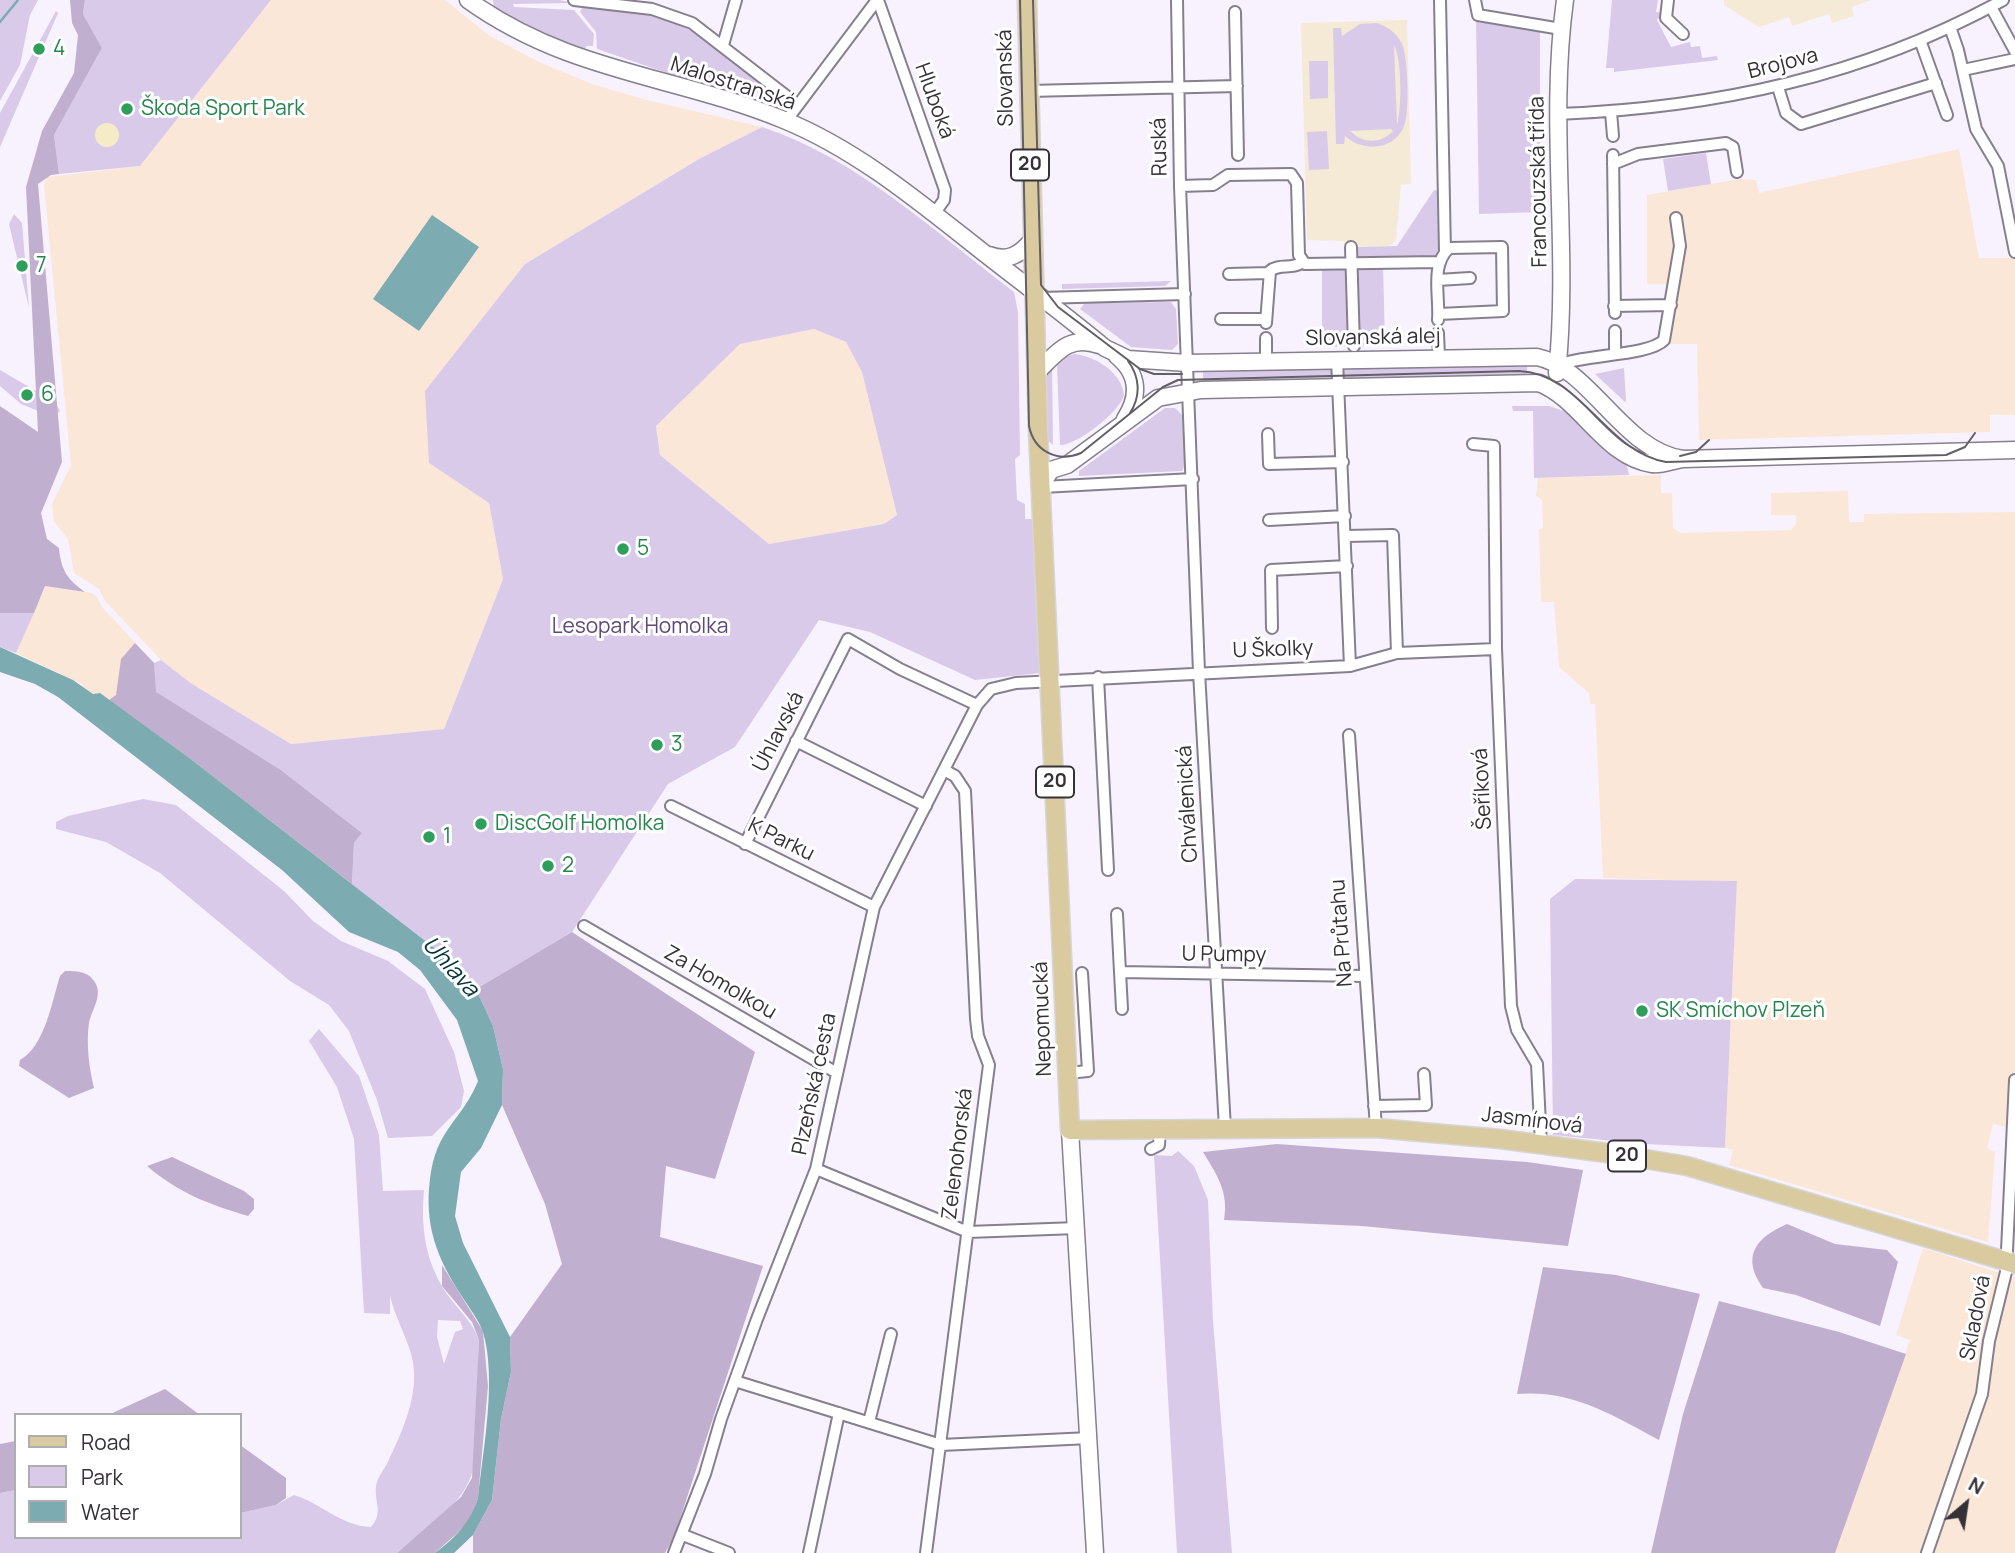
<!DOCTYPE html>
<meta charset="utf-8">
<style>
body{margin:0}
#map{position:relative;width:2015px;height:1553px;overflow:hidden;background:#f8f2ff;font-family:Manrope,sans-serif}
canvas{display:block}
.legend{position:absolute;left:14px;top:1413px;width:228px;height:126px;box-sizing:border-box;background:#fff;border:2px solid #aeadaf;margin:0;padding:9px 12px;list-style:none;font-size:21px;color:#343137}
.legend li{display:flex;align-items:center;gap:14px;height:35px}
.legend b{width:35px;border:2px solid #aeadaf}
.north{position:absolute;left:1931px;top:1469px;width:70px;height:70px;-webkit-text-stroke:5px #fff;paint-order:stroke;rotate:29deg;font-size:19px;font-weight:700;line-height:28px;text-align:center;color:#343137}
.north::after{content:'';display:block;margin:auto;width:24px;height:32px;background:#343137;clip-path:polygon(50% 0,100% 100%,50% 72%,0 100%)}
</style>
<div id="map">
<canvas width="2015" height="1553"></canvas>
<ul class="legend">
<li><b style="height:9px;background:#d9ca9f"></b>Road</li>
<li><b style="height:19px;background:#dacae9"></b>Park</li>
<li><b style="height:19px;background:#7dabb2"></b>Water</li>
</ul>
<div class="north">N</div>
</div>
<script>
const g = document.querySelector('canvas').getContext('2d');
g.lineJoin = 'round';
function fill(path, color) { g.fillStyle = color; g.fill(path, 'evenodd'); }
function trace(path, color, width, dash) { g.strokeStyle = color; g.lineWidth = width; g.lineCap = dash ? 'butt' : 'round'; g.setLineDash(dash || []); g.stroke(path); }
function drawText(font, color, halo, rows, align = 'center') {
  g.font = font + ' Manrope,sans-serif'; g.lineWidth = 6; g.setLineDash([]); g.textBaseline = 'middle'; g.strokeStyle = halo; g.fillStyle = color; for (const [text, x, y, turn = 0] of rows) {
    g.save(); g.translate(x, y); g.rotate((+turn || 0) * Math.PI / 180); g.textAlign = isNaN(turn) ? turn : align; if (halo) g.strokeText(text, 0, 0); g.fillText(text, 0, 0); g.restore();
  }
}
fill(new Path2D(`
 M271,0H445L490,36L539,62L592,84L647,100L762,127L699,159L525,264L429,463L489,503L503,579L444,729L291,744L192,684L161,660L105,601L99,589L74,573L68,539L54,522L52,504L71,465L44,185L47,177L140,166Z
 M1959,149L1979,258H2015V415H1990V432L1699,440L1697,344H1668L1680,284H1647V195L1740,179L1756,180L1759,193Z
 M814,329L846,342L862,372L897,515L884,524L769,544L660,455L656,426L740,344Z
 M1661,475V493H1672L1673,528L1681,533L1791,530L1796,524V515H1771V493L1848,491L1849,522H1864V514L2015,512V1129L1993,1124L1987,1148L1995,1152L1988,1242L1729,1165L1733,1150L1725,1148L1737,882L1603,878L1595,704H1590L1589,693L1559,667L1554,602H1541L1539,529L1543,528L1542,500L1536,496L1538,478Z
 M45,586L92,593L98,598L102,607L154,663L156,692L354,843L352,884L100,693L93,694L81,687L84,685L16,653Z
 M1923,1248L2015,1278V1553H1835L1910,1340L1896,1335Z`), '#fbe7d7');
fill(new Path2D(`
 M1724,0H1871L1852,7L1854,16L1832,23L1829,14L1792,26L1789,17L1759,27L1724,5Z
 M1407,20L1411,184L1401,185L1396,240L1389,246L1344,247V241L1307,240L1301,23Z`), '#f4ead5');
fill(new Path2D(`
 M0,0H38L30,15L20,65L0,101Z
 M85,0H271L140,166L59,174L54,135L102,48L83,14Z
 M493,0H560L573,3L513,4L514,7L574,10L594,34L593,46H586L585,51L566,46L494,8Z
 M1612,0H1658L1656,12L1663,13L1657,20L1671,47L1690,42L1691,47L1700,46L1702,58L1717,56L1718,60L1614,72V68H1606Z
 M583,6L660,16L708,39L710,44L739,63L747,72H751L782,99L773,102L667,73L597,49L596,32L580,12Z
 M56,11L58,13L0,147V113Z
 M1476,20L1540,32V212L1479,214Z
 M1377,23C1388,27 1397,33 1402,44C1408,57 1410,112 1404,126C1394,151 1363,152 1345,136L1344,144H1336L1333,28H1341L1342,36L1360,24ZM1394,45C1402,61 1402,108 1397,125ZM1391,129L1393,131C1381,144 1363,144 1350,131Z
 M1309,61H1328V98L1310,99Z
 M762,127C857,158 936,233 1014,292L1018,312L1020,455L1015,459L1017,500L1025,504V519H1034L1041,673L975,680L870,632L819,620L735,747L668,784L572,932L476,989L437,950L352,884L354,843L362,833L281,770L155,692L154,663L161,660L192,684L291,744L444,729L503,579L489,503L429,463L425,391L525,264L699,159ZM814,329L846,342L862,372L897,515L884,524L769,544L660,455L656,426L740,344Z
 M1327,131L1329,169L1309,170L1307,132Z
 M1706,153L1711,184L1668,191L1663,159Z
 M1434,190L1444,191L1445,252L1438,262L1383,264L1385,346L1322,347V266L1358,265L1357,247L1397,246Z
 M14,214L22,223L29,308L9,224Z
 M1171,281L1165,286L1062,289V284Z
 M1171,302L1176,309L1178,344L1172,350L1131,347L1080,309L1085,303Z
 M1074,354C1096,356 1122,373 1124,395C1120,412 1076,446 1060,445L1057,364L1063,358Z
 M1052,360L1053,445L1047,440L1044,371Z
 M1527,360V377L1345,380L1344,367Z
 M1203,366L1332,367V380L1203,386Z
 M1624,368L1626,401L1625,402L1595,374Z
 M0,370L55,402L60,411L53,417L21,404L0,386Z
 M1512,406H1549L1564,411L1626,462L1629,475L1534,478L1533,411H1513Z
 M1165,408H1175L1182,415L1185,465L1182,471L1079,476V471Z
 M0,613H34L16,653L0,647Z
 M143,799L176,805L284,891L313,921L341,941L388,961L425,989L454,1052L464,1091L461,1107L432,1136L388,1138L377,1100L349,1031L329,1005L290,981L160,873L106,842L56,829V822L68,816Z
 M1575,879L1737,881L1725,1148L1645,1144L1553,1135L1550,899Z
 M319,1029L359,1076L379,1135L383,1191L424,1190C421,1223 424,1256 442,1286C453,1306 471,1318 479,1340L474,1465C467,1504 426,1528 397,1553H0V1493L16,1490V1537H240V1513L276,1505L294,1495C321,1503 341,1526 371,1527C384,1512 374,1503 376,1486C377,1477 387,1466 390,1457C402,1433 416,1399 414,1371C413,1346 395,1320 390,1295V1314L364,1313L354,1139L337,1087L309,1041ZM438,1320L460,1321L463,1329L455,1332L444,1364L437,1337Z
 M1178,1151L1194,1166L1208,1200L1213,1321L1232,1553H1177L1154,1155L1172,1156Z`), '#dacae9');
fill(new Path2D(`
 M70,0H85L83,14L102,48L54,135L59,174L51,175L38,184L62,462L41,513L47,539L59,548C61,570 67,579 85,592L45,586L34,613H0V406L38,432L26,187L42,131L74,73L78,35L72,23Z
 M135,643L154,663L156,692L281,770L362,833L354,843L352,884L188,757L109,700L116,695L121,659Z
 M572,932L755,1052L715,1179L666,1166L660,1237L763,1266L674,1537L665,1553H473V1535L492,1500L501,1419L511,1372L510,1337L562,1264L545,1204L502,1105L503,1069L493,1026L476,989Z
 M65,971C75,971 88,971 94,981C104,994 92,1009 89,1023C86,1044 89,1067 94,1088L69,1098L19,1066L20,1060C45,1046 52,1001 60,976Z
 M1277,1144L1527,1162L1583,1170L1568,1246L1362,1226L1224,1220C1229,1192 1217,1175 1203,1152Z
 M172,1157L244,1191L254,1199V1209L248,1216C208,1204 179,1193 147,1166Z
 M1787,1224L1835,1244L1887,1250L1898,1262L1880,1326L1796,1295L1763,1288C1741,1257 1755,1238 1787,1224Z
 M442,1265L483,1331L488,1386L478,1498L474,1511L464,1527L435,1553H397L461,1497L472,1478L479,1340L472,1322L442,1286Z
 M1543,1267L1616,1275L1700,1294L1659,1440C1613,1415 1571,1389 1517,1394Z
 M1719,1301L1839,1332L1906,1354L1835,1553H1651L1683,1414Z
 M165,1389L200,1415H108Z
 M16,1441V1490L0,1493V1444Z
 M240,1445L286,1478V1498L276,1505L240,1513Z`), '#c1afd0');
fill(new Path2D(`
 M95 135a12 12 0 1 1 24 0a12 12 0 1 1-24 0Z`), '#f5ebc6');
fill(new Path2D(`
 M432,215L479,247L419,331L373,299Z
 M0,647L73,680L93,694L100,693L188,757L437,950L476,989L493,1026L503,1069L502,1105L481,1148L461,1172L455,1216L463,1243L510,1337L511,1372L501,1419L492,1500L473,1535L454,1553H435C455,1538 471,1522 478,1498C483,1449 497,1379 483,1332C479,1320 468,1306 461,1295C437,1258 424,1225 430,1179C436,1128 462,1121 478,1081L457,1020L420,970L398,952L349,932L282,870L58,697L35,684L0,672Z`), '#7dabb2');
trace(new Path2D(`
 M0,22L18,0`), '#7dabb2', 2.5);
const street = new Path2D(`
 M574,0L652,9L692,23L798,105
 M878,0L945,190L944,200L934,214
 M1177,0L1180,186L1199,672L1225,1128
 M1440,0L1445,252
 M1475,0L1478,15L1561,29
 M1668,0L1666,18L1683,34
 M1991,7L2015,51
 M1235,12L1238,155
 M1950,27L1958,50L1976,129L1998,166L2015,252
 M1920,40L1947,115
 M723,45L736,0
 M1963,70L2015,59
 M1778,87L1786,113L1801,124L1936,83
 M1029,91L1237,86
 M1611,112L1613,136
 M1558,114C1715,108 1865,76 2003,0
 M786,121L877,0
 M1613,155L1615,313
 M1613,164L1638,154L1726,143L1733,147L1737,172
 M1180,186L1213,185L1228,175L1291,174L1297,183L1299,255L1305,264L1438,262
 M1351,247L1354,346
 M1229,274L1269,273
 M1438,280L1470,278
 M1041,298L1185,294
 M1614,306L1671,305
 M1221,319H1266
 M1438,320C1440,295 1430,266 1449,248L1502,247L1503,311L1439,314
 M1266,323L1270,271C1279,263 1293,270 1302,262
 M1615,331V352
 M1438,333L1439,357
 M1266,338V362
 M1337,359L1350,666
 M1558,365C1585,354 1649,356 1664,340L1680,246L1676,218
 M1268,434L1269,464L1343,462
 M1473,444L1494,446L1496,649L1511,1006L1517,1030L1537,1064L1541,1144
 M1042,487L1193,479
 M1269,520L1345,516
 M1346,536L1393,535L1397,653
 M1272,628L1271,570L1347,566
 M1098,677L1108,870
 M1349,735L1376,1128
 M796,741L926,806
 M671,806L874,907
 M745,844L848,639L900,669L977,705
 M1117,914L1120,972
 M584,926L837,1073
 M1122,1009L1120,972L1364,976
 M1068,1073L1088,1071L1082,973
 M1374,1106L1426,1105L1424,1074
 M1151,1149L1159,1145L1160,1129
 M816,1169L968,1232L1077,1228
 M735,1381L941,1445L1090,1438
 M869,1422L891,1334
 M683,1535L729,1553
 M674,1553L705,1474L721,1419L757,1319L816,1169L874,907L977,705L991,689L1016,683L1350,666L1397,653L1496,649
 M809,1553L839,1413
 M926,1553L989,1065L978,1036L976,1019L965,791L955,776L944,770
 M1927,1553L1982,1394L1989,1341L2006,1272L2015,1080`);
const secondary = new Path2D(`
 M468,0C570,73 674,75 784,120C857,150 918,201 979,249C1021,282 1064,314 1105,348L1128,359L1187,363L1537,357C1591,368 1623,451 1683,459
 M989,255C1008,262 1020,255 1032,240
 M1117,356C1139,374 1140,396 1125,419
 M1036,373C1056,354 1068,334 1099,345
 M1557,373C1570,249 1548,124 1565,0
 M1042,484L1051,470L1067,465L1158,398L1201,390L1539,383C1581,399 1604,457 1652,464C1661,466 1673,460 1683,459L2015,450
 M1070,1130L1095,1553`);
const primary = new Path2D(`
 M1027,0L1038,431L1070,1130L1376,1128L1500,1139L1615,1154L1687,1166L2015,1264`);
trace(street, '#867f8d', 14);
trace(secondary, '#867f8d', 19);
trace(primary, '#d6d6d7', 21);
trace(street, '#fff', 10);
trace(secondary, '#fff', 16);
trace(primary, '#d9ca9f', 18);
trace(new Path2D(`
 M1020,0L1029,426C1034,451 1057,463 1081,453L1163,387L1178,380L1519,371C1581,373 1606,452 1666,462L1946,455L1965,447L1975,433
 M1033,0L1041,285L1058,307L1140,369L1154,374H1182
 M1128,361C1140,377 1141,396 1130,413
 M1680,456L1696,452L1709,440`), '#635f67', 2);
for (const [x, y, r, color] of [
 [39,49,7,"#2e9e5b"],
 [127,109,7,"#2e9e5b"],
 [22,266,7,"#2e9e5b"],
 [27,395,7,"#2e9e5b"],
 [623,549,7,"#2e9e5b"],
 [657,745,7,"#2e9e5b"],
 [481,824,7,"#2e9e5b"],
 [429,837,7,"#2e9e5b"],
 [548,866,7,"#2e9e5b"],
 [1642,1011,7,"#2e9e5b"]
]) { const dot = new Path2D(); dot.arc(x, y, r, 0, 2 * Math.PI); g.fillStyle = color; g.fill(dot); trace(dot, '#fff', 2.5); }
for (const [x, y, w] of [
 [1030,165,38],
 [1055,782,38],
 [1627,1156,38]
]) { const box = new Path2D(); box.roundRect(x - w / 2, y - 15.5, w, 31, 5); g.fillStyle = '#fff'; g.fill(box); trace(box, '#343137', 2); }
drawText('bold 19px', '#343137', null, [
 ["20",1030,165],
 ["20",1055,782],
 ["20",1627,1156]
]);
drawText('21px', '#27864d', '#fff', [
 ["4",53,49],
 ["Škoda Sport Park",141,109],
 ["7",36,266],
 ["6",41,395],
 ["5",637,549],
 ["3",671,745],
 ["DiscGolf Homolka",495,824],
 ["1",443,837],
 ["2",562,866],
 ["SK Smíchov Plzeň",1656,1011]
], 'left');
drawText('21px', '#343137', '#fff', [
 ["Brojova",1783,64,-14],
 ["Slovanská",1006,78,-91],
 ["Malostranská",733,84,18],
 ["Hluboká",934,101,70],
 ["Ruská",1160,147,-91],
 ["Francouzská třída",1539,182,-91],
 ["Slovanská alej",1373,338,-1],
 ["U Školky",1273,650,-2],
 ["Úhlavská",779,732,-63],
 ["Šeříková",1483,789,-93],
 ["Chválenická",1188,804,-93],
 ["K Parku",781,840,26],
 ["Na Průtahu",1342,933,-94],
 ["U Pumpy",1224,955,1],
 ["Za Homolkou",720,983,30],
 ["Nepomucká",1043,1019,-92],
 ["Plzeňská cesta",815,1084,-78],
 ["Jasmínová",1532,1121,7],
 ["Zelenohorská",958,1154,-83],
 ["Skladová",1976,1318,-79]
]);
drawText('21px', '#614776', '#fff', [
 ["Lesopark Homolka",640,627]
]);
drawText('italic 23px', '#043338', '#fff', [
 ["Úhlava",450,967,48]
]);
</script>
